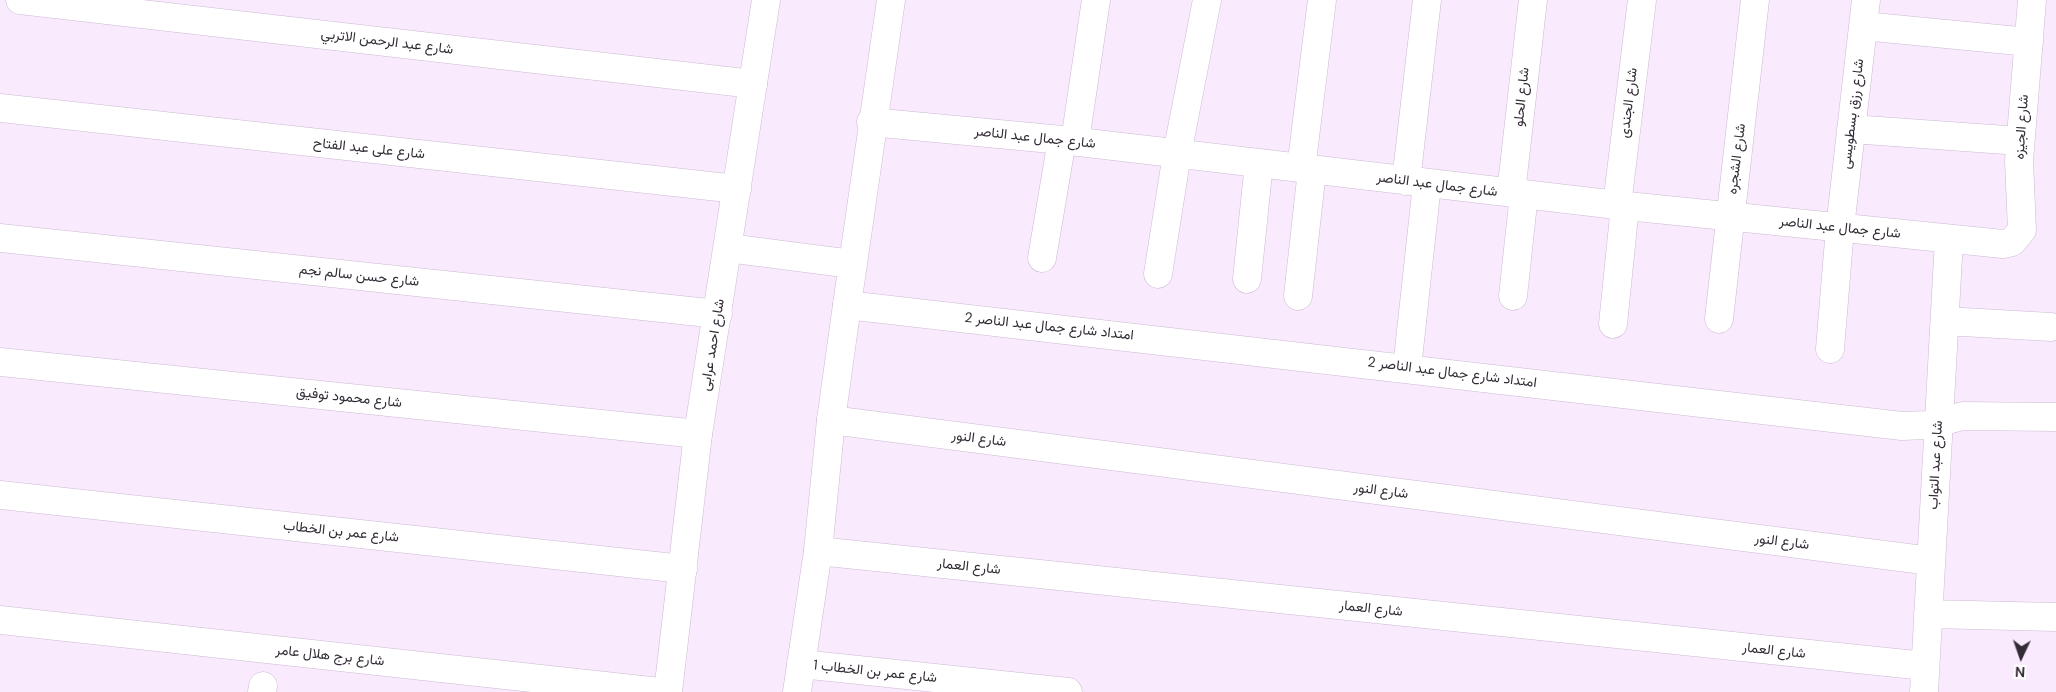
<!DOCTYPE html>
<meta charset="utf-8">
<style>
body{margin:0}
#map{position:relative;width:2056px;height:692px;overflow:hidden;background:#f9eafe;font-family:"DM Sans",sans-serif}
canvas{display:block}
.north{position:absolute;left:1996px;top:632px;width:50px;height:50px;-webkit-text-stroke:4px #fff;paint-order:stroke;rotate:183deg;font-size:14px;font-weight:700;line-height:20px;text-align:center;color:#332c36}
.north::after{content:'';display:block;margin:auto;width:18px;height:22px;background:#332c36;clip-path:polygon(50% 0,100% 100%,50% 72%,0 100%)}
</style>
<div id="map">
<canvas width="2056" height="692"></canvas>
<div class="north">N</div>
</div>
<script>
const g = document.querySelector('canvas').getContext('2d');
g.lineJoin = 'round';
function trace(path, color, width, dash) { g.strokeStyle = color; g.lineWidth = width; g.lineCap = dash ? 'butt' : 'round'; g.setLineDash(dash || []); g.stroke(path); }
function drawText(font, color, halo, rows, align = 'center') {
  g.font = font + ' "DM Sans",Vazirmatn,sans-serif'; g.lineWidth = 4.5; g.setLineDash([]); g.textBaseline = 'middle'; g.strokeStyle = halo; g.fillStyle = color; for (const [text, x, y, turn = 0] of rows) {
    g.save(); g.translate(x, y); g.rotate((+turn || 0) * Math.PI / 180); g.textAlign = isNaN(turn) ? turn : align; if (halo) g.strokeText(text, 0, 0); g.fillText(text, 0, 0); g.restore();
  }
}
const minor = new Path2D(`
 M20,0L753,84
 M1863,26L2029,42
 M0,108L737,189
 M871,122L1062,140L1617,205L2003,244L2012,242L2022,230L2019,161L2032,0
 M1851,129L2020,141
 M1075,141L1096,0
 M1301,169L1322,0
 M1406,181L1427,0
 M1511,193L1533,0
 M1617,205L1642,0
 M0,238L718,314
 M1042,258L1062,140
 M1158,274L1177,154L1207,0
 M1247,279L1259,163
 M1298,296L1312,170
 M1513,296L1524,194
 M847,305L1902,426L1927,425L1963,416L2056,417
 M1719,319L1755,0
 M1945,321L2051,327
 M1613,324L1625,206
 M1830,349L1840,228L1866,0
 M0,362L698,434
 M1407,368L1427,184
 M831,420L1931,561
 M0,495L683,569
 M818,551L1925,666
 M1928,614L2056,617
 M0,620L660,692
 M801,664L1068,692
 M262,692L263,686
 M1924,692L1949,239`);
const tertiary = new Path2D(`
 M728,248L852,264
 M668,692L698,434L766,0
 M797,692L818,551L831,420L847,305L891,0`);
trace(minor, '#ccbad2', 29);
trace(tertiary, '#ccbad2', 29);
trace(minor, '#fff', 28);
trace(tertiary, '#fff', 28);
drawText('14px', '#332c36', '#fff', [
 ["شارع عبد الرحمن الاتربي",387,42,7],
 ["شارع الحلو",1522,97,-84],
 ["شارع الجندى",1629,103,-83],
 ["شارع رزق بسطويسى",1853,114,-83],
 ["شارع الجيزه",2022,127,-86],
 ["شارع جمال عبد الناصر",1035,138,6],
 ["شارع على عبد الفتاح",369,149,6],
 ["شارع الشجره",1737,159,-83],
 ["شارع جمال عبد الناصر",1437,185,7],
 ["شارع جمال عبد الناصر",1840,228,6],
 ["شارع حسن سالم نجم",359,276,6],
 ["امتداد شارع جمال عبد الناصر 2",1049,327,6],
 ["شارع احمد عرابى",713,345,-81],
 ["امتداد شارع جمال عبد الناصر 2",1452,373,7],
 ["شارع محمود توفيق",349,398,6],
 ["شارع النور",979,439,7],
 ["شارع عبد التواب",1936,465,-87],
 ["شارع النور",1381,491,7],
 ["شارع عمر بن الخطاب",341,532,6],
 ["شارع النور",1782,542,7],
 ["شارع العمار",969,567,6],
 ["شارع العمار",1371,609,6],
 ["شارع العمار",1774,651,6],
 ["شارع برج هلال عامر",330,656,6],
 ["شارع عمر بن الخطاب 1",875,672,6]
]);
</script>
